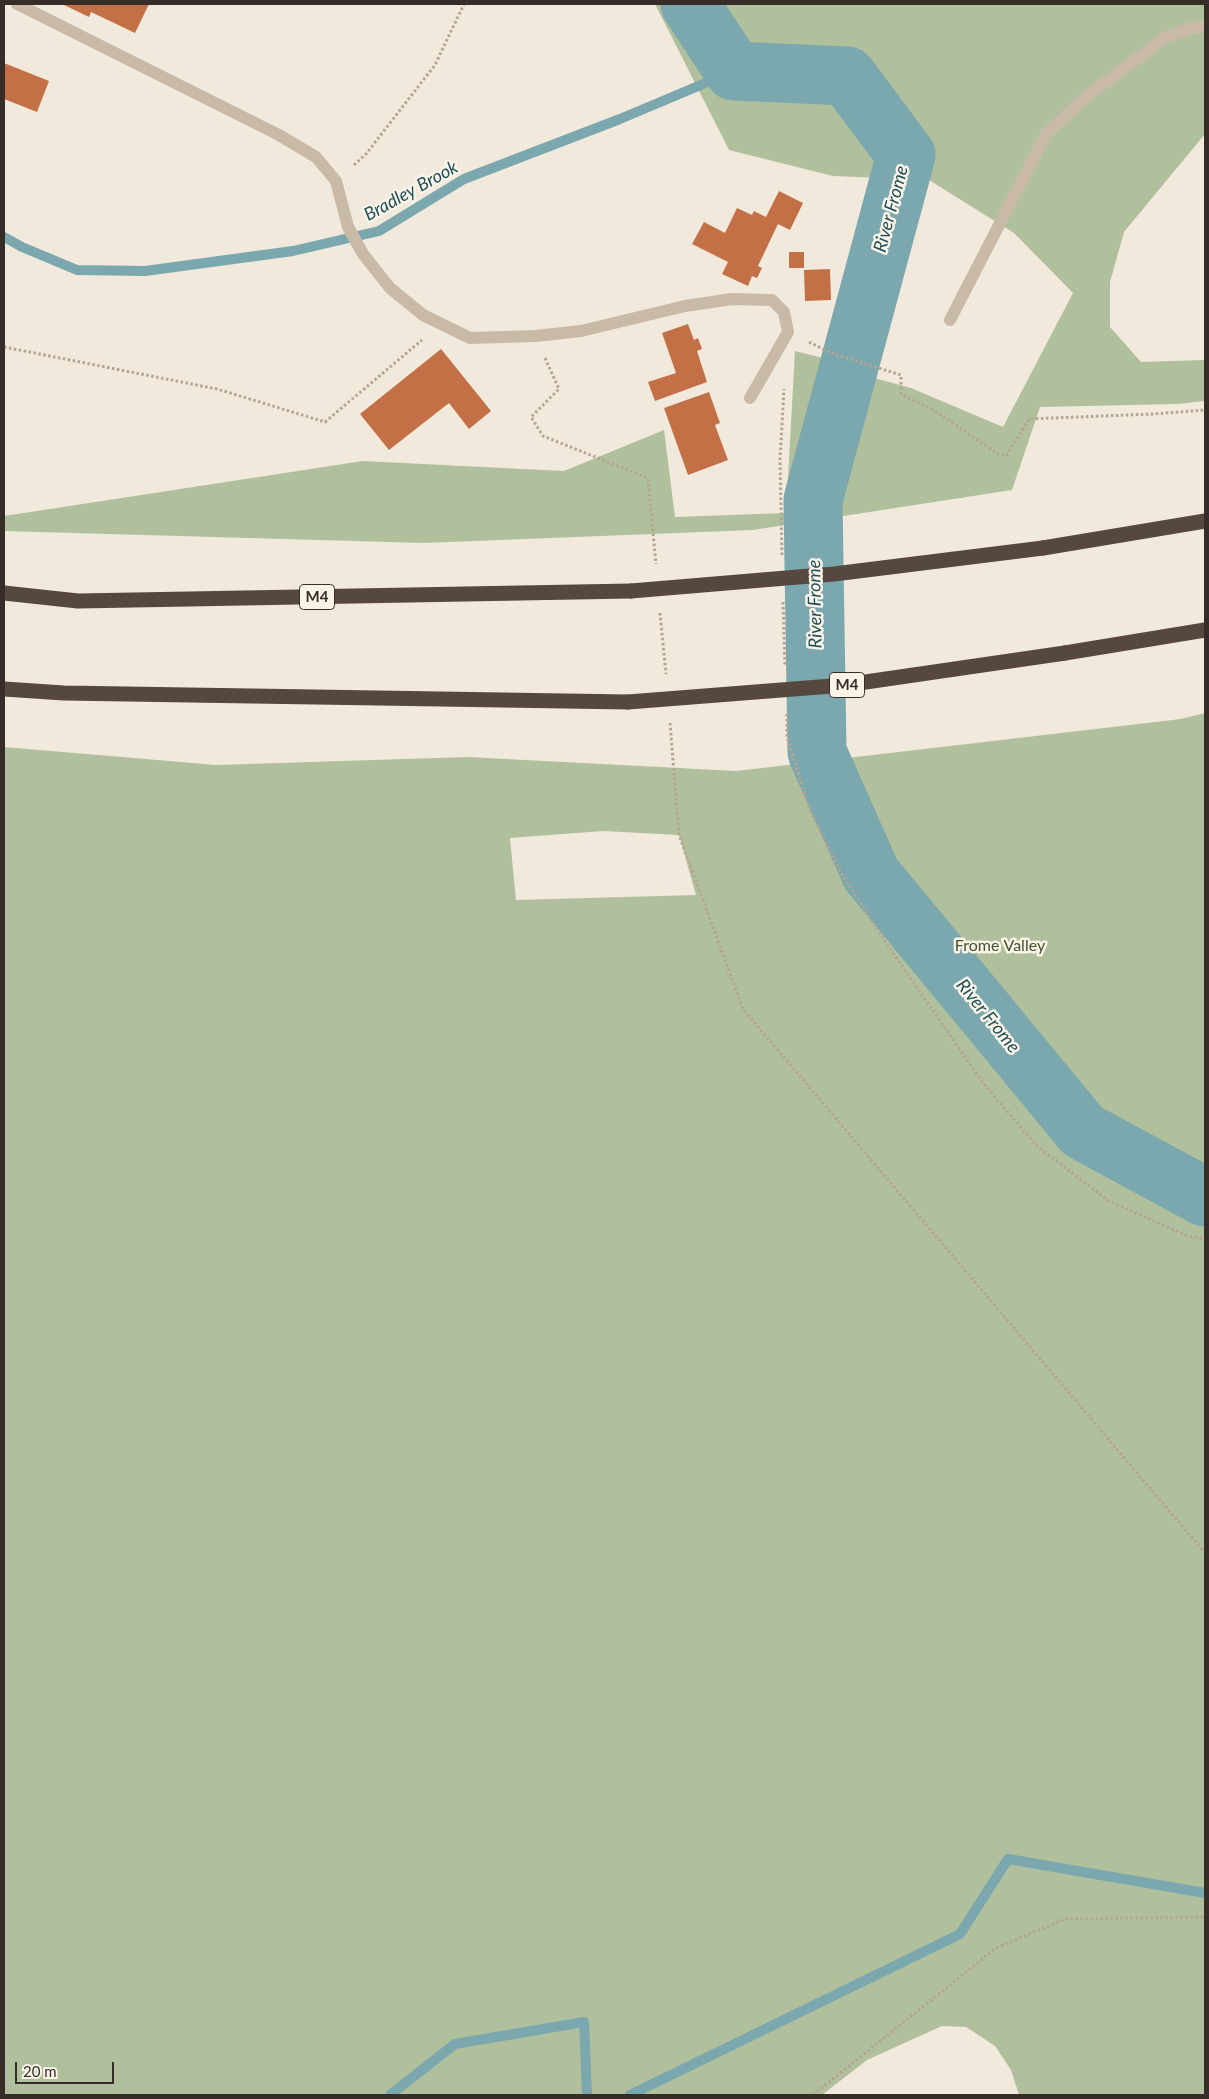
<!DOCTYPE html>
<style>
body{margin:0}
#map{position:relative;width:1209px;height:2099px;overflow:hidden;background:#f1e9db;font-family:Lato,sans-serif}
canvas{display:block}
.frame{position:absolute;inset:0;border:5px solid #362d28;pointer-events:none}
.scale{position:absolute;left:15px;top:2062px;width:99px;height:22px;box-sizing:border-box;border:2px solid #362d28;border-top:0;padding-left:6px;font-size:15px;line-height:18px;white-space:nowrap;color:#362d28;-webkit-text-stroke:4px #f9f3e8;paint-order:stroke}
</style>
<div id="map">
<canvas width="1209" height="2099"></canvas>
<div class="frame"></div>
<div class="scale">20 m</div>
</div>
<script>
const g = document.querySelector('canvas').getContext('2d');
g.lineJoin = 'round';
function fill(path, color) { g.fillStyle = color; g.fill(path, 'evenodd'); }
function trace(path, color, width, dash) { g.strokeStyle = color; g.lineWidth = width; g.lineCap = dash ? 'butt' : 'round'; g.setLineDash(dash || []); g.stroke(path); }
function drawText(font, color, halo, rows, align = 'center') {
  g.font = font + ' Lato,sans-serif'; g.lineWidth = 5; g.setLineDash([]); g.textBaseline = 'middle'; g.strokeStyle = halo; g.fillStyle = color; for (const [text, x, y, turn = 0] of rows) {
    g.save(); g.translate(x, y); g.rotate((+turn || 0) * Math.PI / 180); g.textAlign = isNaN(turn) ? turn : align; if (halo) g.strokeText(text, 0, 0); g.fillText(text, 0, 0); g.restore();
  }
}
fill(new Path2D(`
 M655,4H1205V134L1124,232L1110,282V327L1141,362L1205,360V401L1177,404L1040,407L1012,490L753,530L424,543L4,531V516L363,461L564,471L664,430L675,517L786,513L795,351L819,357L863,375L911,388L1003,427L1073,293L1014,233L929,180L833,176L729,150Z
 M1205,713V2095H1019L1011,2070L995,2046L966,2027L942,2026L867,2060L822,2095H4V747L216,765L468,757L736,771L1181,719ZM603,831L679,835L696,895L516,900L510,838Z`), '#b1c09c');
trace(new Path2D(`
 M4,237L22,247L77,270L145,271L293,251L379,231L464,179L620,119L734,71
 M390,2095L455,2044L584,2022L587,2095
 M630,2095L960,1934L1008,1859L1205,1893`), '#7ba7ae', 10);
trace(new Path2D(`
 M690,4L734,71L847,76L906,155L813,500L817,752L871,874L1083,1131L1205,1197`), '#7ba7ae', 59);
fill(new Path2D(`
 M65,4H149L135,33L91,12L89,17L64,5Z
 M4,63L49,81L37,112L4,99Z
 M779,191L803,203L790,230L778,224L758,266L762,268L757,278L752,276L748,286L722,274L728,262L692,244L704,222L725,233L737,208L752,215L754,211L766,217Z
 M789,252H804V268H789Z
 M830,269L831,300L805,301L804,270Z
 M688,324L694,340L698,338L702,349L697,351L707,382L655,401L648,382L676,373L662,333Z
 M441,349L491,411L469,429L449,403L389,450L360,414Z
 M709,392L720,423L715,425L728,460L688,475L664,408Z`), '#c47047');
trace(new Path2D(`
 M354,165L366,154L435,65L464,4
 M809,342L831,353L901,375V394L937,412L998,454L1006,456L1029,419L1153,414L1205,410
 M4,347L217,389L325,422L422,340
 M545,358L559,389L531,417L543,436L648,478L656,564
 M782,555L780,460L784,389
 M783,602L785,665
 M660,613L666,674
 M787,714V737L810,811L843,876L893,953L983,1083L1038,1147L1109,1201L1188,1236L1205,1239
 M670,723L679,835L743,1009L1205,1553
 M813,2095L996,1948L1065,1919L1205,1917`), '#b5a492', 3, [2.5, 2.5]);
trace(new Path2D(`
 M17,4L279,135L316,157L336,181L348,227L363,254L390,288L423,315L470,338L535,336L581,331L685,306L732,299L772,300L784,312L788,332L750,398
 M950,320L1046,134L1086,97L1166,37L1191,28L1205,26`), '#c9baa7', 12);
trace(new Path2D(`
 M1043,548L1205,521
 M4,593L78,601L631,591
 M1065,653L1205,630
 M4,689L64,693L628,702`), '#57483f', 15);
trace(new Path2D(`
 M631,591L834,574L1043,548
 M628,702L845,685L1065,653`), '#57483f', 15);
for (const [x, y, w] of [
 [317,597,35],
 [847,685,35]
]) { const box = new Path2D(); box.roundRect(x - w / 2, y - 12.5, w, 25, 4); g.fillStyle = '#f9f3e8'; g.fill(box); trace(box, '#362d28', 1); }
drawText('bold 15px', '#362d28', null, [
 ["M4",317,597],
 ["M4",847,685]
]);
drawText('16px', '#42542c', '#f9f3e8', [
 ["Frome Valley",1000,946]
]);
drawText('italic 18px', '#1e4e57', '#f9f3e8', [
 ["Bradley Brook",411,191,-29],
 ["River Frome",891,209,-75],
 ["River Frome",815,604,-91],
 ["River Frome",988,1016,51]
]);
</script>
